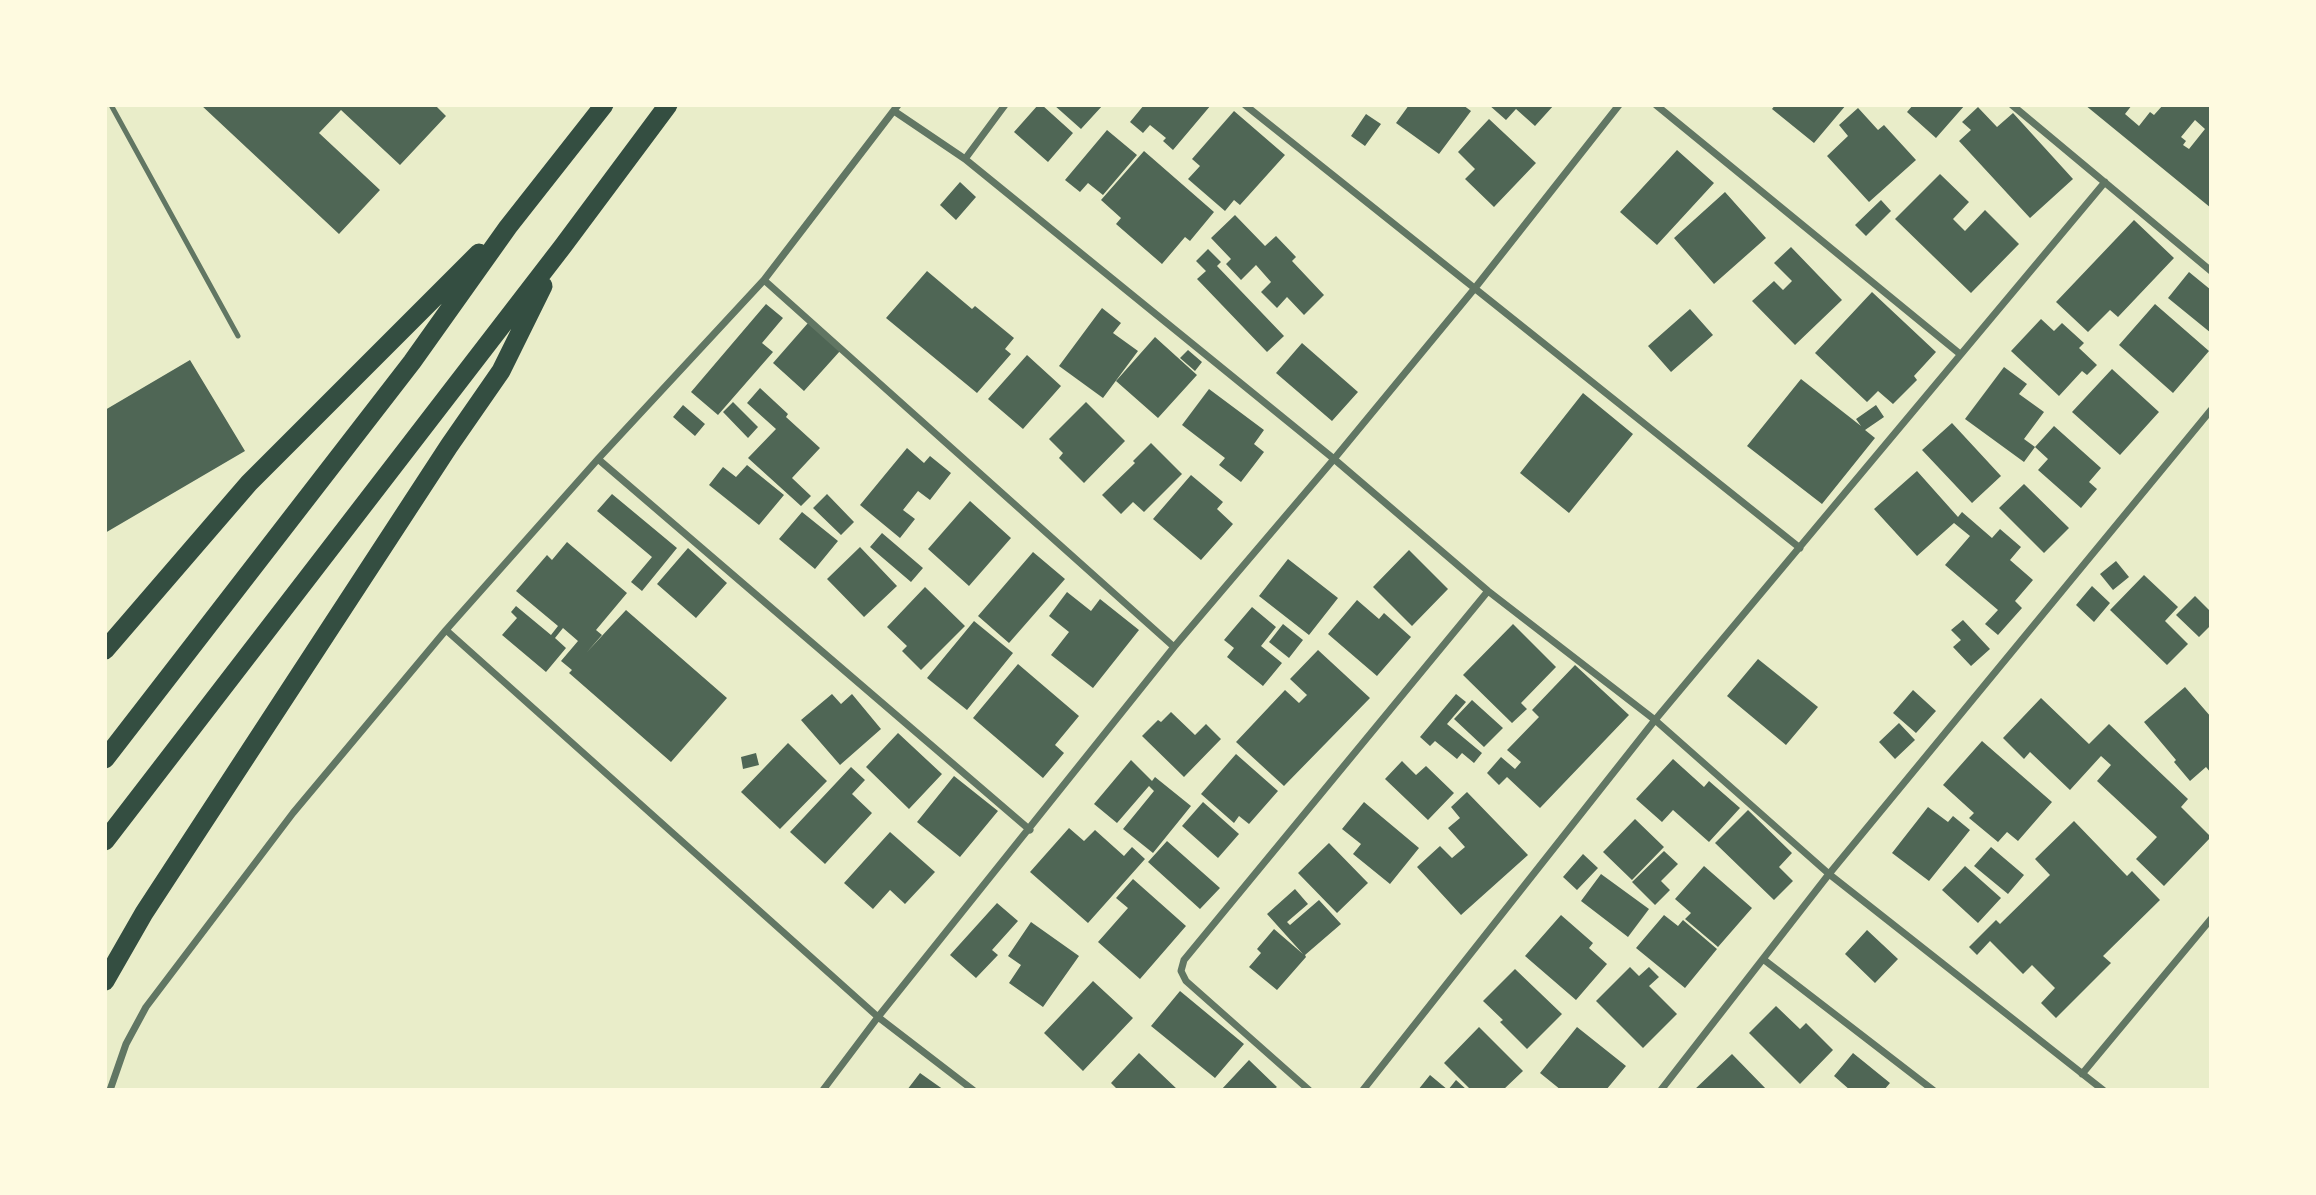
<!DOCTYPE html>
<style>
body{margin:0}
#map{position:relative;width:2316px;height:1195px;overflow:hidden;background:#e9edc9;font-family:Inter,sans-serif}
canvas{display:block}
.frame{position:absolute;inset:0;border:107px solid #fefae0;pointer-events:none}
</style>
<div id="map">
<canvas width="2316" height="1195"></canvas>
<div class="frame"></div>
</div>
<script>
const g = document.querySelector('canvas').getContext('2d');
g.lineJoin = 'round';
function fill(path, color) { g.fillStyle = color; g.fill(path, 'evenodd'); }
function trace(path, color, width, dash) { g.strokeStyle = color; g.lineWidth = width; g.lineCap = dash ? 'butt' : 'round'; g.setLineDash(dash || []); g.stroke(path); }
fill(new Path2D(`
 M201,105H435L446,116L400,165L341,110L319,133L380,190L339,234Z
 M1038,105H1042L1073,133L1048,162L1014,132Z
 M1054,105H1103L1081,129Z
 M1144,105H1211L1173,150L1163,141L1166,138L1150,125L1143,133L1130,122Z
 M1409,105H1463L1471,111L1439,154L1396,123Z
 M1489,105H1554L1535,126L1516,109L1506,120Z
 M1775,105H1846L1814,143L1772,109Z
 M1913,105H1965L1936,138L1907,112Z
 M2085,105H2132L2125,114L2139,126L2150,112L2154,115L2163,105H2211V208ZM2195,120L2205,129L2189,149L2183,145L2186,141L2181,137Z
 M1978,107L1997,127L2013,113L2073,179L2030,218L1959,141L1971,130L1962,122Z
 M1858,108L1878,130L1884,125L1916,160L1869,202L1827,156L1848,136L1839,125Z
 M1234,111L1285,155L1240,205L1234,200L1225,211L1188,179L1200,166L1192,159Z
 M1366,114L1381,124L1365,146L1351,136Z
 M1489,119L1536,163L1494,207L1465,179L1475,169L1458,152Z
 M1107,130L1137,155L1103,195L1088,183L1080,192L1065,180Z
 M1677,150L1714,183L1657,245L1620,212Z
 M1144,151L1214,212L1190,241L1185,237L1162,264L1116,224L1121,218L1101,200Z
 M1940,174L1969,202L1953,219L1965,231L1985,210L2019,244L1971,293L1895,219Z
 M960,182L976,197L956,220L940,205Z
 M1725,192L1766,238L1714,284L1674,238Z
 M1881,200L1891,211L1866,236L1855,225Z
 M1235,215L1265,246L1276,236L1296,257L1292,261L1324,295L1304,315L1287,297L1277,308L1261,292L1271,282L1256,265L1241,280L1226,264L1231,259L1211,238Z
 M2134,220L2174,258L2118,317L2110,310L2088,332L2056,302Z
 M1791,247L1842,300L1795,345L1752,301L1774,281L1783,290L1792,281L1774,263Z
 M1208,249L1221,262L1217,266L1284,336L1267,352L1197,279L1206,271L1196,261Z
 M927,271L972,309L975,306L1014,338L1005,349L1011,354L977,393L886,318Z
 M2189,272L2211,290V333L2168,298Z
 M1872,292L1936,352L1914,376L1917,380L1893,404L1878,391L1867,402L1815,353Z
 M766,304L783,318L762,343L773,352L718,415L691,392Z
 M2155,304L2209,351L2173,393L2119,345Z
 M1102,308L1121,323L1113,333L1138,351L1103,398L1059,366Z
 M1690,309L1713,335L1671,372L1648,346Z
 M2041,319L2054,331L2062,323L2084,343L2079,348L2097,365L2087,375L2082,371L2059,396L2011,351Z
 M808,323L840,351L804,391L773,363Z
 M1155,337L1197,375L1158,418L1116,381Z
 M1302,343L1358,392L1332,421L1276,373Z
 M1188,350L1202,362L1195,371L1180,358Z
 M1027,355L1061,386L1023,429L988,399Z
 M190,360L245,451L105,533V410Z
 M2004,367L2027,384L2019,394L2044,412L2024,439L2035,447L2054,426L2101,468L2089,482L2097,489L2081,508L2038,470L2048,459L2035,447L2024,462L1965,419Z
 M2112,369L2159,412L2120,455L2072,412Z
 M1801,379L1861,426L1856,419L1876,405L1884,417L1865,430L1875,438L1822,504L1747,446Z
 M760,388L788,414L786,417L820,448L792,478L811,496L801,506L748,458L776,429L747,403Z
 M1209,389L1264,430L1254,444L1264,452L1241,482L1219,465L1225,458L1182,425Z
 M1583,393L1633,434L1569,513L1520,473Z
 M733,402L758,427L748,438L723,412Z
 M1086,402L1125,441L1084,483L1059,458L1063,453L1049,439Z
 M683,405L705,424L695,436L673,417Z
 M1952,423L2001,476L1972,503L1922,450Z
 M1151,443L1182,474L1144,512L1133,502L1121,514L1102,495L1135,463L1133,461Z
 M907,448L924,463L930,456L951,473L930,500L918,491L903,510L915,519L900,538L860,505Z
 M747,465L784,495L759,525L709,485L723,467L736,477Z
 M1917,471L1958,517L1962,512L1992,538L2000,529L2021,547L2010,560L2033,580L2015,601L2022,608L1998,635L1985,624L1998,610L1945,565L1970,536L1954,523L1917,556L1874,509Z
 M1191,475L1223,502L1217,509L1233,524L1201,560L1153,519Z
 M2024,484L2069,528L2044,553L1999,508Z
 M612,494L677,548L642,591L631,582L652,557L597,511Z
 M827,494L854,522L841,535L813,508Z
 M970,501L1011,538L969,586L928,549Z
 M802,512L838,541L815,569L779,539Z
 M882,533L923,568L911,582L870,547Z
 M567,542L627,593L596,630L602,635L587,652L626,610L727,698L671,762L569,673L572,670L561,661L578,641L563,628L555,638L566,648L546,672L502,635L517,618L511,612L516,606L551,635L558,626L516,591L547,555L552,560Z
 M860,547L897,586L864,617L827,579Z
 M688,548L727,583L696,618L657,584Z
 M1409,550L1448,589L1412,626L1373,587Z
 M1033,552L1065,579L1009,643L978,616Z
 M1288,559L1338,598L1309,635L1259,596Z
 M2116,561L2129,577L2113,590L2100,574Z
 M2144,575L2178,607L2165,621L2188,644L2167,665L2110,610Z
 M2092,586L2110,603L2094,622L2076,605Z
 M925,587L965,626L921,670L902,651L907,646L887,627Z
 M1067,592L1091,611L1100,599L1139,630L1093,688L1051,655L1069,632L1049,616Z
 M2195,596L2211,612V625L2199,637L2176,615Z
 M1357,600L1379,619L1384,613L1411,637L1377,676L1328,634Z
 M1252,607L1276,627L1261,646L1282,663L1263,686L1227,657L1234,648L1224,640Z
 M1963,620L1990,649L1971,666L1953,647L1961,640L1951,630Z
 M974,621L1013,653L967,710L927,678Z
 M1283,624L1303,640L1289,658L1269,642Z
 M1513,624L1556,667L1521,703L1527,709L1512,723L1463,675Z
 M1318,650L1370,698L1284,786L1236,742L1285,690L1299,703L1307,695L1290,679Z
 M1758,659L1818,707L1786,745L1727,696Z
 M1018,664L1079,716L1055,745L1064,753L1043,778L973,718Z
 M1575,665L1629,715L1540,808L1507,777L1499,785L1487,773L1501,757L1515,769L1521,762L1507,750L1539,717L1532,710Z
 M2185,687L2211,717V773L2206,767L2190,781L2174,762L2176,760L2144,722Z
 M1913,690L1936,711L1916,733L1893,713Z
 M832,694L841,704L852,694L881,729L840,765L801,720Z
 M1456,694L1466,702L1447,724L1482,753L1474,763L1462,753L1457,759L1435,741L1430,746L1420,737Z
 M2041,698L2089,744L2109,724L2188,799L2181,807L2211,837L2164,886L2136,859L2157,837L2097,781L2111,765L2101,756L2070,790L2030,752L2024,759L2003,738Z
 M1472,700L1503,728L1484,747L1454,719Z
 M1171,712L1195,735L1206,724L1221,739L1184,777L1142,736L1158,720L1161,722Z
 M1899,723L1915,740L1895,759L1879,742Z
 M898,733L942,774L909,809L866,767Z
 M1982,741L2052,802L2018,841L2007,832L1998,842L1969,818L1974,813L1943,785Z
 M788,743L827,781L780,829L741,792Z
 M756,753L759,765L743,769L741,757Z
 M1236,754L1278,791L1249,824L1239,816L1234,823L1201,794Z
 M1673,759L1704,787L1709,781L1740,808L1709,842L1673,810L1662,822L1636,799Z
 M1131,760L1152,781L1155,777L1191,806L1153,853L1123,829L1154,791L1149,786L1117,823L1094,804Z
 M1402,761L1416,775L1426,766L1454,793L1428,820L1385,779Z
 M851,767L865,780L852,794L872,813L825,864L790,832Z
 M954,776L998,811L960,857L917,822Z
 M1467,792L1528,855L1461,915L1417,867L1440,846L1452,858L1465,847L1448,828L1460,818L1451,807Z
 M1203,802L1239,834L1218,858L1182,826Z
 M1364,802L1419,848L1390,884L1353,854L1361,844L1342,829Z
 M1928,807L1948,822L1953,816L1970,830L1929,881L1892,853Z
 M1748,810L1792,853L1779,867L1793,881L1774,900L1715,843Z
 M1635,819L1664,847L1632,880L1603,852Z
 M2074,821L2127,876L2132,871L2160,900L2103,956L2111,963L2056,1018L2041,1003L2055,988L2032,965L2023,974L1990,941L1977,955L1969,947L1996,920L2000,924L2050,875L2035,859Z
 M1069,828L1084,841L1095,830L1124,856L1132,847L1145,859L1088,923L1030,872Z
 M890,832L935,872L905,904L890,890L873,909L844,883Z
 M1167,841L1220,888L1200,909L1148,862Z
 M1329,843L1368,883L1337,913L1298,873Z
 M1991,847L2024,875L2008,894L1974,866Z
 M1664,851L1678,864L1661,881L1670,890L1655,905L1632,882Z
 M1583,854L1598,868L1577,890L1563,877Z
 M1704,866L1752,908L1718,947L1685,919L1691,913L1675,899Z
 M1965,866L2001,898L1978,923L1942,890Z
 M1601,874L1649,909L1628,937L1581,901Z
 M1133,879L1186,926L1140,979L1098,942L1128,908L1116,898Z
 M1295,889L1308,904L1287,922L1290,925L1319,900L1341,924L1305,955L1306,957L1277,990L1249,967L1261,953L1257,949L1274,929L1303,954L1267,914Z
 M997,903L1018,921L992,950L998,955L976,978L950,955Z
 M1561,915L1593,943L1589,948L1607,964L1576,1000L1525,956Z
 M1664,915L1678,926L1683,920L1717,949L1685,988L1636,948Z
 M1031,922L1079,956L1043,1007L1009,983L1021,965L1008,956Z
 M1867,930L1898,959L1875,983L1845,954Z
 M1630,967L1639,976L1649,967L1659,977L1649,986L1677,1014L1643,1048L1596,1001Z
 M1515,969L1562,1014L1527,1049L1500,1022L1503,1020L1483,1001Z
 M1093,981L1133,1018L1083,1071L1044,1033Z
 M1180,991L1244,1044L1215,1078L1151,1026Z
 M1776,1006L1800,1029L1806,1023L1833,1050L1800,1084L1749,1033Z
 M1479,1027L1523,1071L1503,1090H1471L1444,1063Z
 M1577,1027L1626,1066L1606,1090H1561L1540,1073Z
 M1139,1053L1178,1090H1118L1111,1083Z
 M1853,1053L1890,1083L1884,1090H1850L1834,1076Z
 M1732,1054L1767,1090H1694Z
 M1249,1060L1277,1087L1273,1090H1221Z
 M920,1073L944,1090H907Z
 M1430,1075L1448,1090L1456,1080L1467,1090H1418Z`), '#4f6655');
trace(new Path2D(`
 M111,105L238,336`), '#617663', 5);
trace(new Path2D(`
 M1245,105L1800,548
 M1656,105L1960,354
 M2012,105L2211,271
 M894,111L965,159L1334,459L1488,591L1655,720L1829,874L2103,1090
 M965,159L1005,105
 M764,280L1174,647
 M598,459L1030,830
 M446,630L878,1017L973,1090
 M1763,959L1933,1090
 M2082,1074L2211,919
 M110,1090L126,1044L146,1007L293,813L446,630L598,459L764,280L898,105
 M823,1090L878,1017L1174,647L1334,459L1475,288L1619,105
 M1309,1090L1186,981L1181,971L1184,960L1488,591
 M1363,1090L1655,720L2105,182
 M1661,1090L1829,874L2211,410`), '#617663', 7);
trace(new Path2D(`
 M105,650L249,483L479,253
 M105,759L412,362L508,227L604,105
 M105,841L563,246L668,105
 M105,981L144,913L449,446L501,371L543,286`), '#344e41', 19);
</script>
